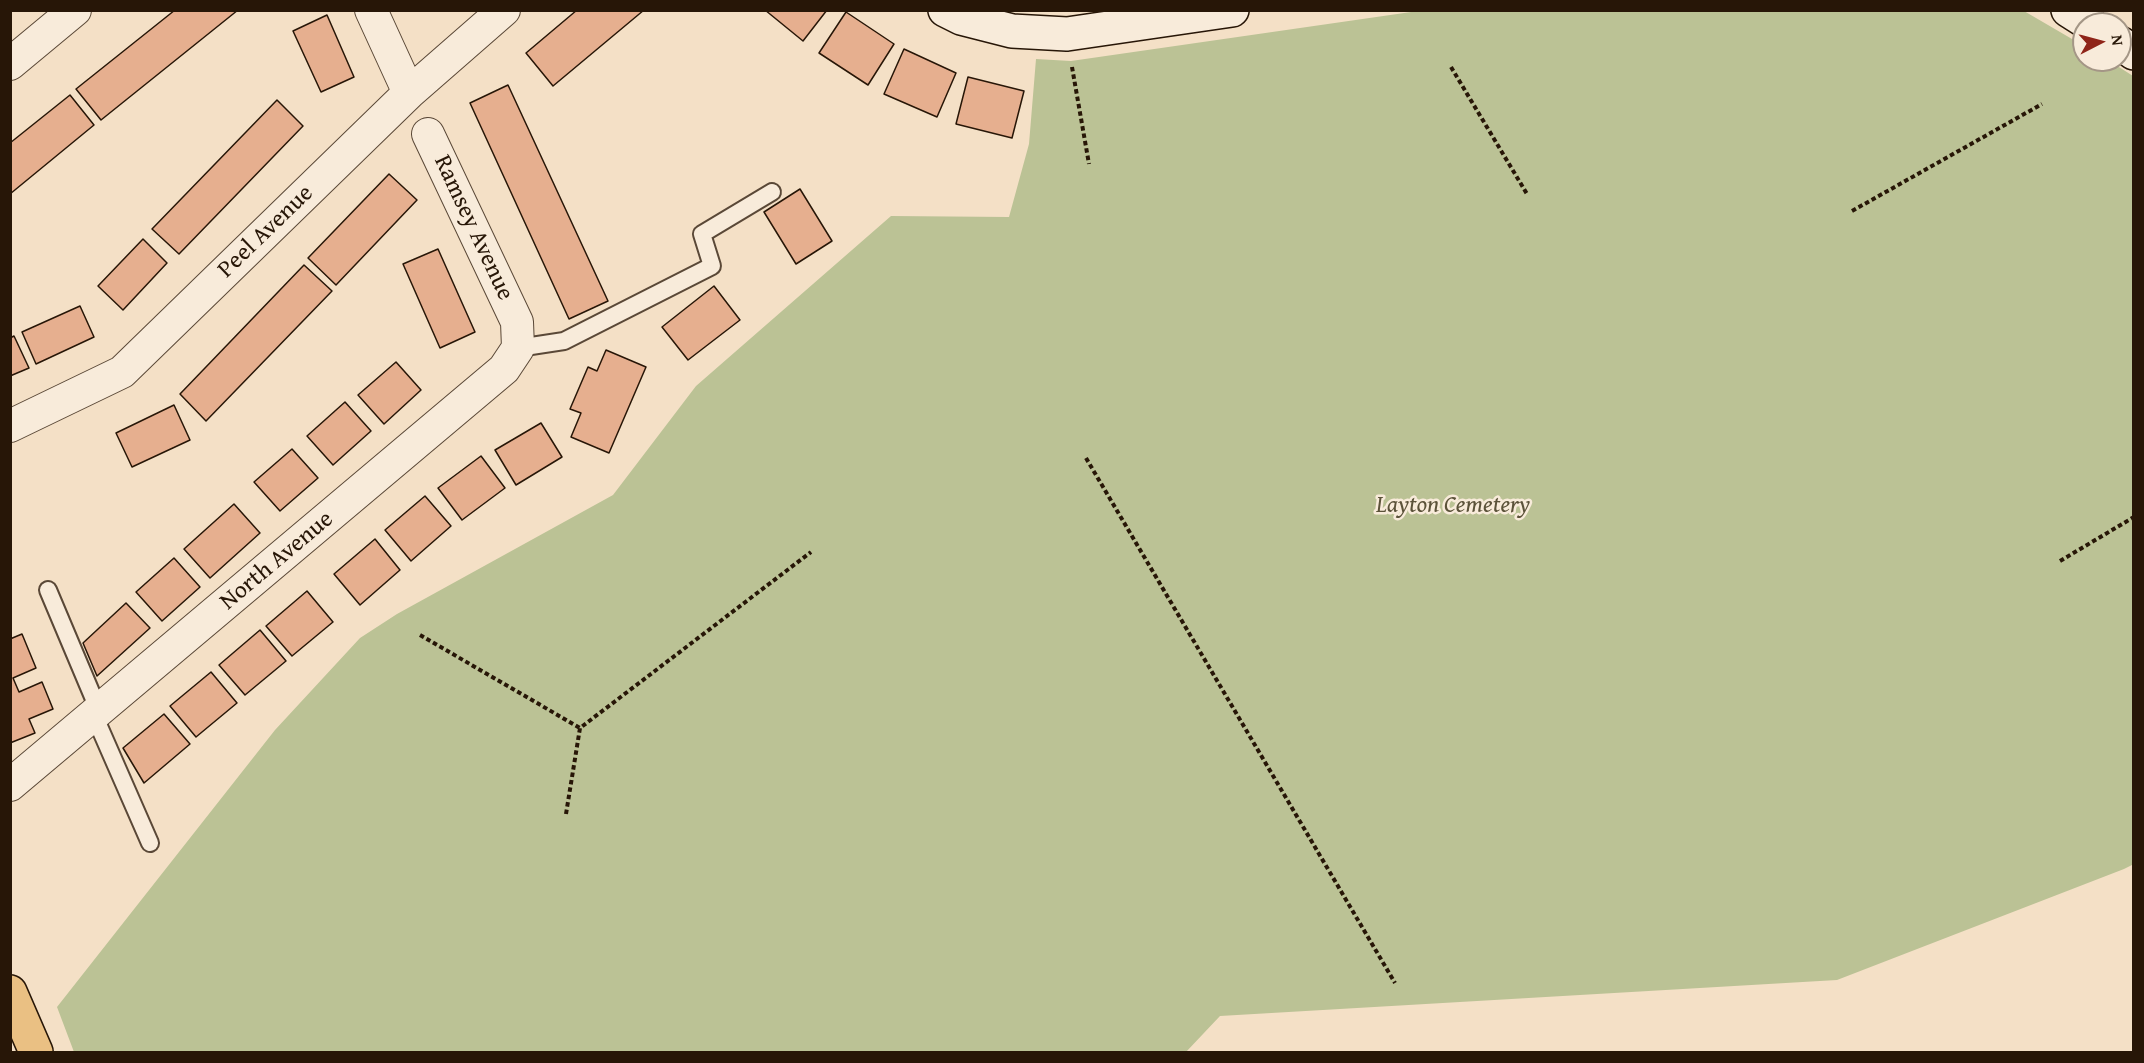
<!DOCTYPE html>
<style>
body{margin:0}
#map{position:relative;width:2144px;height:1063px;overflow:hidden;background:#f4e0c6;font-family:"Gentium Book Plus",serif}
canvas{display:block}
.frame{position:absolute;inset:0;border:12px solid #271607;pointer-events:none}
.north{position:absolute;left:2072px;top:12px;width:60px;height:60px;box-sizing:border-box;background:#f8ebda;border:2px solid #a49686;border-radius:50%;rotate:84deg;font-size:16px;font-weight:700;line-height:24px;text-align:center;color:#271607}
.north::after{content:'';display:block;margin:auto;width:21px;height:27px;background:#8f2418;clip-path:polygon(50% 0,100% 100%,50% 72%,0 100%)}
</style>
<div id="map">
<canvas width="2144" height="1063"></canvas>
<div class="frame"></div>
<div class="north">N</div>
</div>
<script>
const g = document.querySelector('canvas').getContext('2d');
g.lineJoin = 'round';
function fill(path, color) { g.fillStyle = color; g.fill(path, 'evenodd'); }
function trace(path, color, width, dash) { g.strokeStyle = color; g.lineWidth = width; g.lineCap = dash ? 'butt' : 'round'; g.setLineDash(dash || []); g.stroke(path); }
function drawText(font, color, halo, rows, align = 'center') {
  g.font = font + ' "Gentium Book Plus",serif'; g.lineWidth = 5; g.setLineDash([]); g.textBaseline = 'middle'; g.strokeStyle = halo; g.fillStyle = color; for (const [text, x, y, turn = 0] of rows) {
    g.save(); g.translate(x, y); g.rotate((+turn || 0) * Math.PI / 180); g.textAlign = isNaN(turn) ? turn : align; if (halo) g.strokeText(text, 0, 0); g.fillText(text, 0, 0); g.restore();
  }
}
fill(new Path2D(`
 M2024,11L2084,46V60H2108L2133,76L2134,864L2124,869L1837,980L1220,1016L1186,1052H74L57,1007L275,730L360,638L397,614L613,495L696,386L891,216L1009,217L1029,144L1036,59L1071,61L1418,11Z`), '#bbc295');
const building = new Path2D(`
 M175,10H238L101,120L76,89Z
 M577,10H644L553,86L526,53Z
 M765,10H827L803,41Z
 M846,12L894,44L868,85L819,53Z
 M327,15L354,77L321,92L293,31Z
 M904,49L956,73L937,117L884,94Z
 M968,77L1024,91L1012,138L956,124Z
 M508,85L608,301L569,319L470,103Z
 M70,95L94,125L10,194V143Z
 M277,100L303,126L179,254L152,229Z
 M389,174L417,200L336,285L308,258Z
 M800,189L832,241L796,264L764,212Z
 M143,239L167,263L123,310L98,286Z
 M438,249L475,332L440,348L403,264Z
 M304,265L332,291L206,421L180,394Z
 M714,286L740,320L688,360L662,327Z
 M80,306L94,337L36,364L22,332Z
 M14,336L29,368L10,376V338Z
 M606,350L646,367L609,453L571,437L581,413L570,409L588,367L597,371Z
 M396,362L421,390L384,424L358,395Z
 M345,402L371,431L333,465L307,436Z
 M174,405L190,440L132,467L116,433Z
 M541,423L562,457L516,485L495,450Z
 M292,449L318,478L280,511L254,482Z
 M481,456L505,488L462,520L438,488Z
 M425,496L451,526L411,561L385,530Z
 M234,504L260,533L210,578L184,549Z
 M375,539L400,570L360,605L334,574Z
 M174,558L200,587L162,621L136,592Z
 M307,591L333,622L292,656L266,626Z
 M126,603L150,628L97,676L83,643Z
 M260,630L286,661L245,695L219,665Z
 M22,634L36,668L13,678L19,692L42,682L53,709L29,719L35,733L10,743V639Z
 M211,672L237,703L196,737L170,706Z
 M164,714L190,744L144,783L123,748Z`);
fill(building, '#e6af8f');
trace(building, '#271607', 1.5);
const lane = new Path2D(`
 M518,348L564,341L712,266L702,234L772,192
 M48,590L99,711
 M94,715L150,843`);
const street = new Path2D(`
 M371,10L409,93
 M10,64L75,10
 M10,426L122,372L409,93L504,10
 M10,785L504,369L518,348L517,322L428,134`);
const secondary = new Path2D(`
 M945,10L961,18L1012,31L1067,34L1232,10
 M2068,10L2090,24
 M2120,43L2134,53`);
const primary = new Path2D(`
 M10,992L36,1052`);
trace(lane, '#5a4837', 20);
trace(street, '#5a4837', 34);
trace(secondary, '#271607', 36);
trace(primary, '#271607', 36);
trace(new Path2D(`
 M1072,67L1089,164
 M1451,67L1527,194
 M1852,211L2042,104
 M1086,458L1395,983
 M2060,561L2134,517
 M420,635L580,728
 M566,814L580,728L811,552`), '#271607', 4, [4.5, 3]);
trace(lane, '#f8ebda', 16);
trace(street, '#f8ebda', 32);
trace(secondary, '#f8ebda', 33);
trace(primary, '#eac083', 33);
drawText('24px', '#271607', '#f8ebda', [
 ["Ramsey Avenue",473,228,65],
 ["Peel Avenue",266,232,-44],
 ["North Avenue",277,561,-40]
]);
drawText('italic 24px', '#5b5239', '#f8ebda', [
 ["Layton Cemetery",1453,506]
]);
</script>
